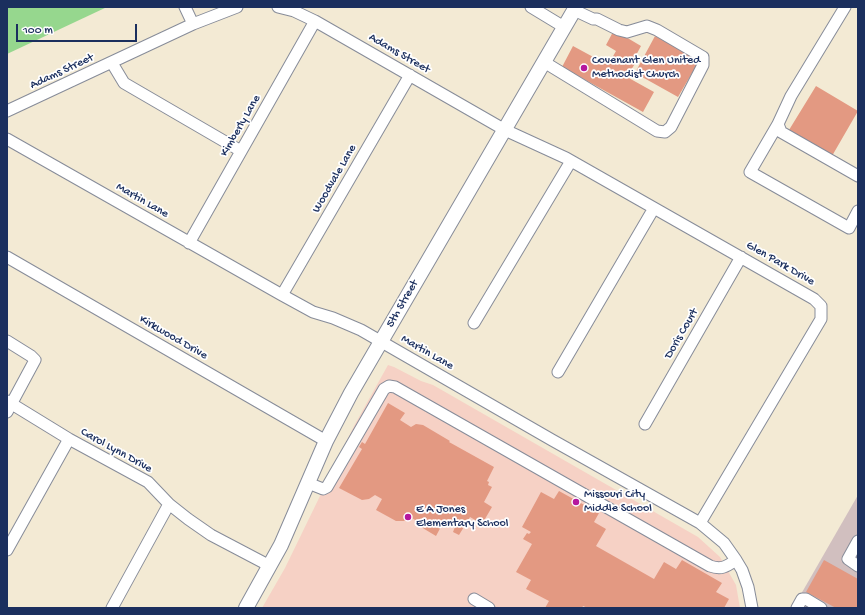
<!DOCTYPE html>
<style>
body{margin:0}
#map{position:relative;width:865px;height:615px;overflow:hidden;background:#f3ead4;font-family:"Gochi Hand",sans-serif}
canvas{display:block}
.frame{position:absolute;inset:0;border:8px solid #1b2f5e;pointer-events:none}
.scale{position:absolute;left:16px;top:24px;width:121px;height:18px;box-sizing:border-box;border:2px solid #1b2f5e;border-top:0;padding-left:5px;font-size:12px;line-height:14px;white-space:nowrap;color:#1b2f5e;-webkit-text-stroke:3px #fff;paint-order:stroke}
</style>
<div id="map">
<canvas width="865" height="615"></canvas>
<div class="frame"></div>
<div class="scale">100 m</div>
</div>
<script>
const g = document.querySelector('canvas').getContext('2d');
g.lineJoin = 'round';
function fill(path, color) { g.fillStyle = color; g.fill(path, 'evenodd'); }
function trace(path, color, width, dash) { g.strokeStyle = color; g.lineWidth = width; g.lineCap = dash ? 'butt' : 'round'; g.setLineDash(dash || []); g.stroke(path); }
function drawText(font, color, halo, rows, align = 'center') {
  g.font = font + ' "Gochi Hand",sans-serif'; g.lineWidth = 3.5; g.setLineDash([]); g.textBaseline = 'middle'; g.strokeStyle = halo; g.fillStyle = color; for (const [text, x, y, turn = 0] of rows) {
    g.save(); g.translate(x, y); g.rotate((+turn || 0) * Math.PI / 180); g.textAlign = isNaN(turn) ? turn : align; if (halo) g.strokeText(text, 0, 0); g.fillText(text, 0, 0); g.restore();
  }
}
fill(new Path2D(`
 M388,365L394,367L421,381L433,385L698,537L720,557L736,585L740,608H262L285,568L354,426Z`), '#f6d1c5');
fill(new Path2D(`
 M858,495V608H793Z`), '#d1bfbf');
fill(new Path2D(`
 M7,7H107L7,54Z`), '#96d78e');
fill(new Path2D(`
 M614,30L641,46L634,59L637,60L627,77L654,92L643,112L562,67L573,46L608,65L616,51L606,45Z
 M655,36L701,61L694,74L692,73L678,97L635,73Z
 M816,86L858,111L832,156L789,130Z
 M388,403L405,413L400,420L411,427L416,424L423,425L450,441L449,442L494,467L487,481L489,482L488,485L492,487L484,502L492,507L482,524L470,517L459,535L453,532L455,527L444,521L436,536L421,527L422,524L410,517L404,521H396L376,510L382,499L375,495L369,499L362,500L339,488L362,449L359,447L362,442L365,444Z
 M559,491L599,513L594,522L606,529L596,546L654,579L664,562L676,569L682,560L722,583L716,592L729,599L724,608H588L583,606L582,608H545L549,601L526,589L531,580L516,572L532,544L523,539L527,533L529,534L531,532L522,527L541,492L554,499Z
 M824,560L858,579V608H836L806,592Z`), '#e39982');
const minor = new Path2D(`
 M185,7L193,24
 M278,7L294,11L315,21L505,130L566,158L814,299L821,306V319L700,523
 M531,7L564,27
 M845,7L791,96L778,124L781,132L858,176
 M544,62L657,131L665,132L671,127L703,65V57L657,30L647,26L627,32L619,30L597,19H593L574,10
 M112,63L124,83L241,151
 M7,111L193,24L237,7
 M778,124L750,172L849,228L858,211
 M7,139L282,295L313,312L333,318L361,330L552,440L700,523L724,543L736,560L742,570L748,587L752,608
 M189,243L315,21
 M7,257L326,441
 M282,295L410,75
 M474,323L571,161
 M7,341L31,356L35,360L7,412
 M558,372L654,208
 M7,401L69,439L148,482L169,504L188,519L211,535L270,566
 M645,424L741,257
 M308,483L323,489L327,487L384,389L389,386L395,387L710,566C721,570 726,567 736,560
 M858,541L848,559L858,566
 M7,550L69,439
 M474,599L489,608
 M112,608L169,504
 M797,608L802,599H806L821,608`);
const major = new Path2D(`
 M246,608L281,545L326,441L351,393L576,7`);
trace(minor, '#878c99', 13);
trace(major, '#878c99', 16);
trace(minor, '#fff', 11);
trace(major, '#fff', 14);
for (const [x, y, r, color] of [
 [584,68,4,"#b5179e"],
 [576,502,4,"#b5179e"],
 [408,517,4,"#b5179e"]
]) { const dot = new Path2D(); dot.arc(x, y, r, 0, 2 * Math.PI); g.fillStyle = color; g.fill(dot); trace(dot, '#fff', 1.5); }
drawText('12px', '#1b2f5e', '#fff', [
 ["Adams Street",399,54,30],
 ["Adams Street",62,72,-25],
 ["Kimberly Lane",241,126,-60],
 ["Woodvale Lane",335,179,-60],
 ["Martin Lane",142,201,30],
 ["Glen Park Drive",780,264,30],
 ["5th Street",403,304,-60],
 ["Doris Court",682,334,-60],
 ["Kirkwood Drive",173,338,30],
 ["Martin Lane",427,353,30],
 ["Carol Lynn Drive",116,451,29]
]);
drawText('12px', '#1b2f5e', '#fff', [
 ["Covenant Glen United",592,61],
 ["Methodist Church",592,75],
 ["Missouri City",584,495],
 ["Middle School",584,509],
 ["E A Jones",416,510],
 ["Elementary School",416,524]
], 'left');
</script>
